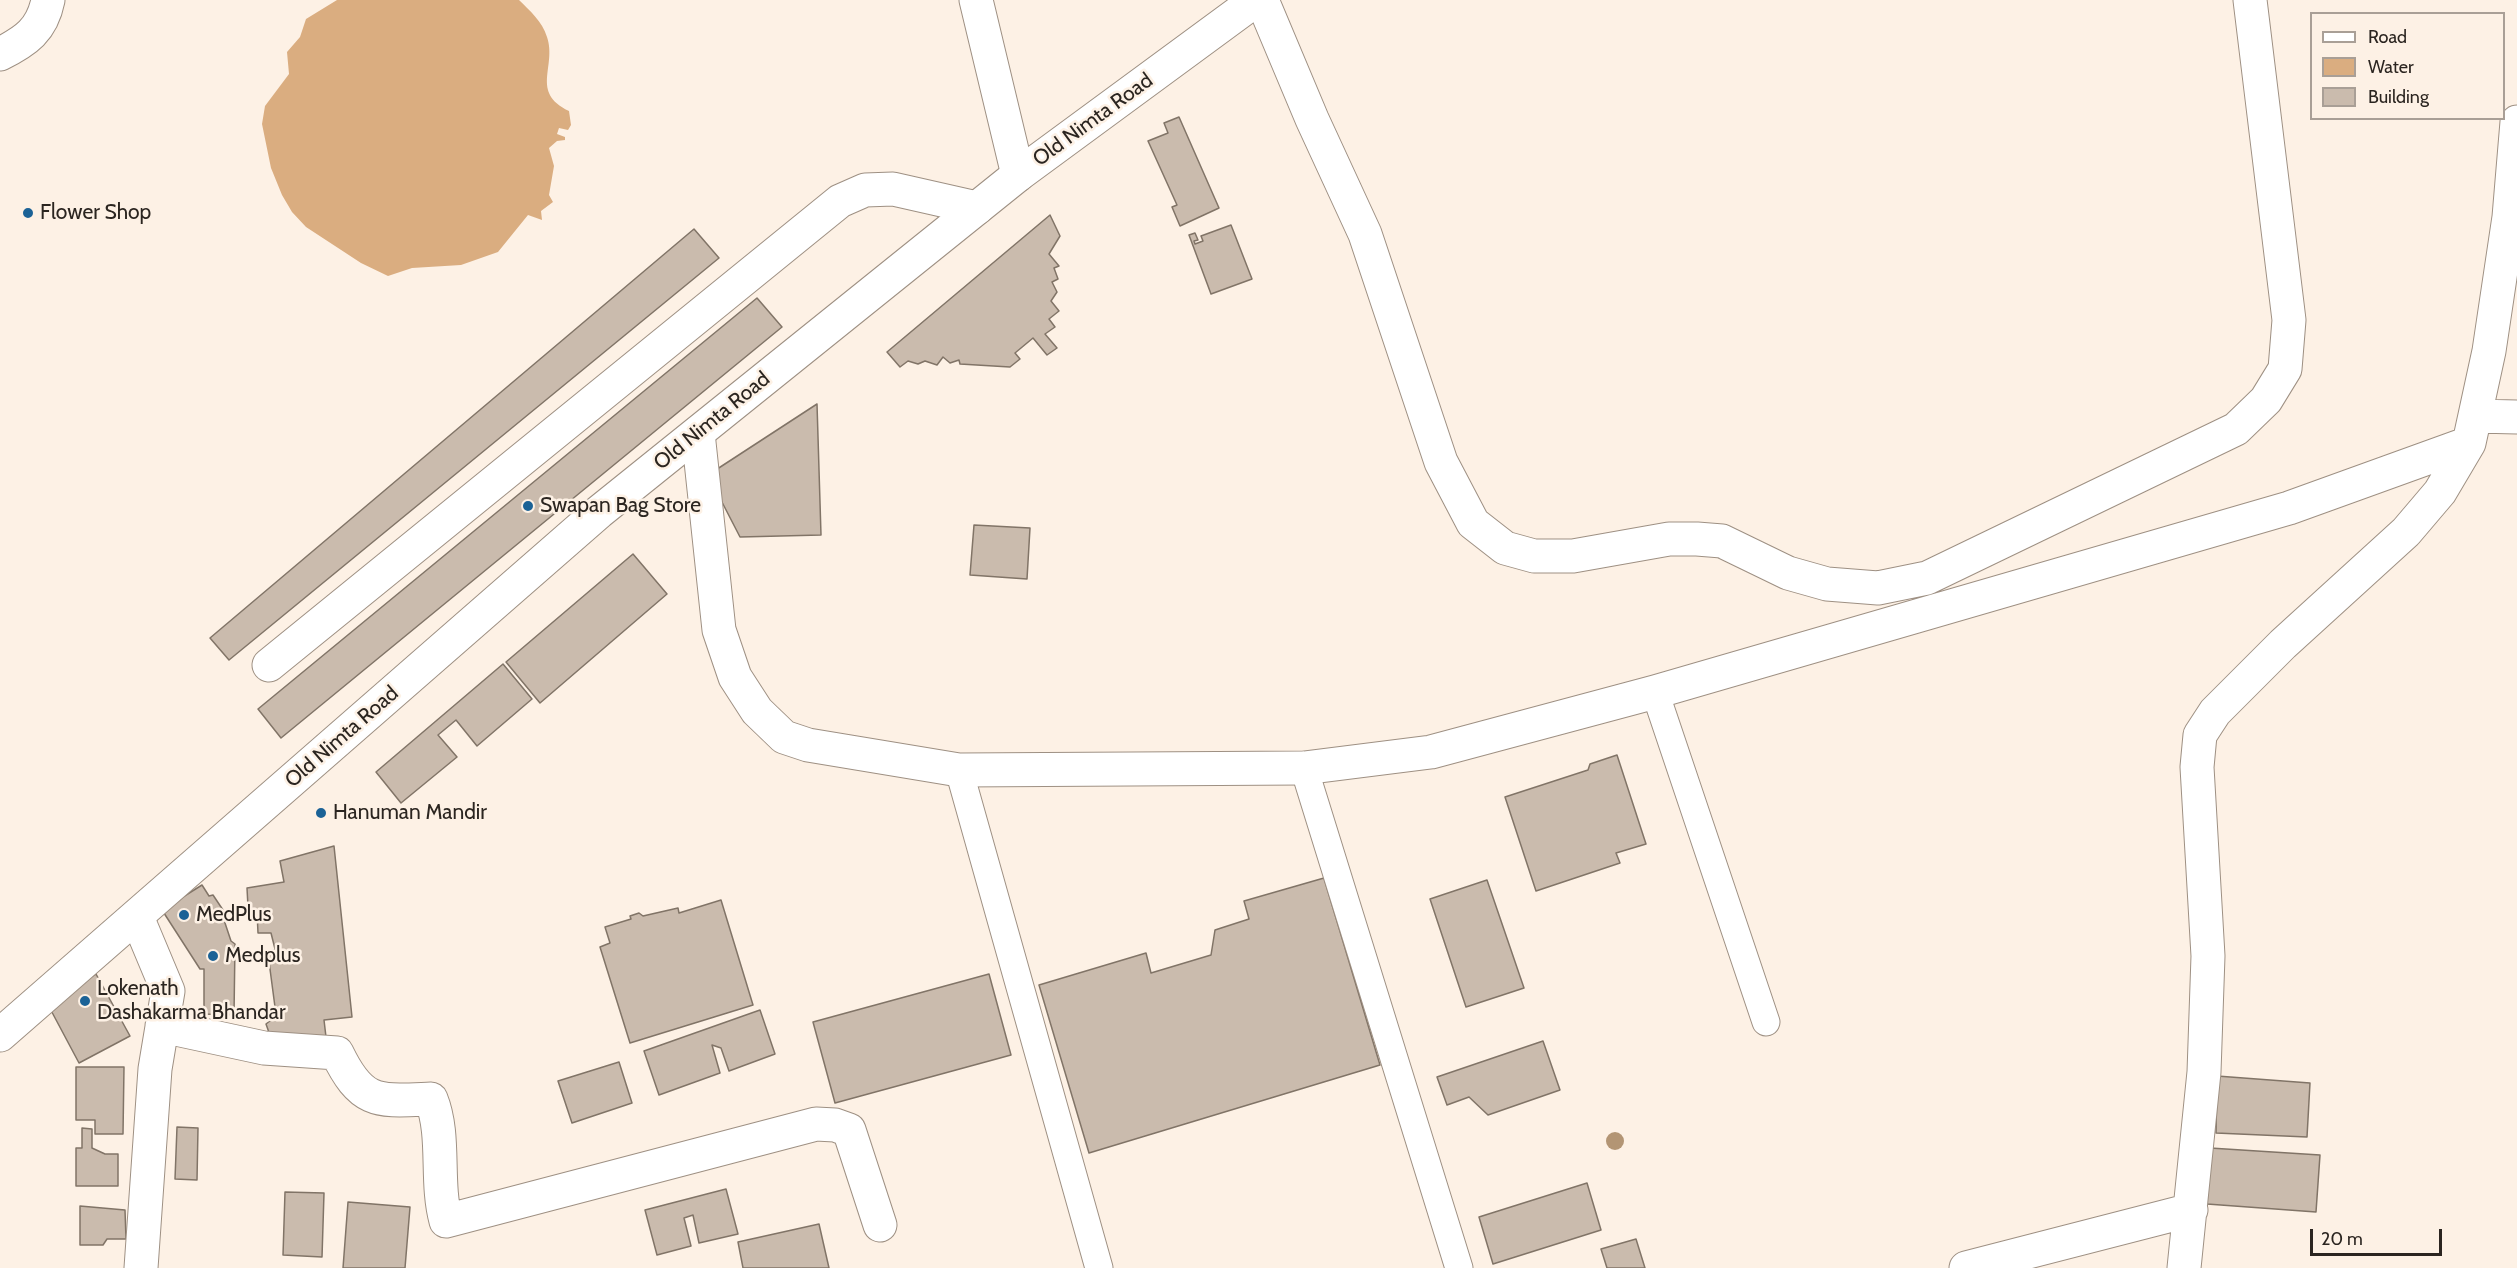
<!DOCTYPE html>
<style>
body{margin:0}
#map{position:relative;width:2517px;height:1268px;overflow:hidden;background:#fdf1e5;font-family:Cabin,sans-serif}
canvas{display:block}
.legend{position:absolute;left:2310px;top:12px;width:195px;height:108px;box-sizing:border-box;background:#fdf1e5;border:2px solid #a99f96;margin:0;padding:8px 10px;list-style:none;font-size:18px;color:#2b2520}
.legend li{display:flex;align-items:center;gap:12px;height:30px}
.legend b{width:30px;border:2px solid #a99f96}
.scale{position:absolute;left:2310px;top:1229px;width:132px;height:27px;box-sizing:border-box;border:3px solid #2b2520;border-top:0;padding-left:8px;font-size:18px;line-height:21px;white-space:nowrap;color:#2b2520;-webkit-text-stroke:4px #fdf1e5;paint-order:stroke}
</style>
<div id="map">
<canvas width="2517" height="1268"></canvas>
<ul class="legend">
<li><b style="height:8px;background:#fff"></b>Road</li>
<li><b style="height:16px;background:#daad80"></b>Water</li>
<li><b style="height:16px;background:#cabbad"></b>Building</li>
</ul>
<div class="scale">20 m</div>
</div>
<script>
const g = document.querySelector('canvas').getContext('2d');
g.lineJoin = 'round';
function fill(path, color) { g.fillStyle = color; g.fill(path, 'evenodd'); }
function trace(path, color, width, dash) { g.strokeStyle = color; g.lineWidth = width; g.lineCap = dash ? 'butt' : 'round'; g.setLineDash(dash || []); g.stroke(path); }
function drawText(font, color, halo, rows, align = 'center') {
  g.font = font + ' Cabin,sans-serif'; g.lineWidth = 5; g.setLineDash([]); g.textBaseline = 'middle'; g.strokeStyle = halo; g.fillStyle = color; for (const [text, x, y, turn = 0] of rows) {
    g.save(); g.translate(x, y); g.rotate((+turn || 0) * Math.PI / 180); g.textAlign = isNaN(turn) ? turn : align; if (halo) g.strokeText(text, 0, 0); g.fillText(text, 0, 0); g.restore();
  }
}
fill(new Path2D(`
 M337,0H519C530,11 542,21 547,37C557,67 530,92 569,111L571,125L568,130L559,128L557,134L565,137V140L557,141L549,148L554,166L549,195L553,202L541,211L542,220L528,215L498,252L461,265L412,268L388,276L361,263L306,227L292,212L282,195L271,168L262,124L265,106L289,74L287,52L300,37L306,19Z`), '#daad80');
const building = new Path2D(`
 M1179,117L1219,208L1180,226L1172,207L1177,205L1148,141L1168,133L1164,123Z
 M1050,215L1060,236L1049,254L1059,266L1054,268L1058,279L1052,282L1057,292L1051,301L1059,311L1049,319L1055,327L1045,334L1057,348L1047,355L1033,338L1015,353L1020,359L1010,367L960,364L959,360L950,363L943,357L937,365L925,361L918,364L908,361L900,367L887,352Z
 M1231,225L1252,279L1211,294L1189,235L1195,233L1198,240L1194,241L1195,244L1203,241L1201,236Z
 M694,229L719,258L229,660L210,638Z
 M757,298L782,327L281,738L258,709Z
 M817,404L821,535L740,537L708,475Z
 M974,525L1030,528L1027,579L970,575Z
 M633,554L667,594L540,703L506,662Z
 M503,664L532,699L477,746L456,720L438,735L457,757L401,803L376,772Z
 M1617,755L1646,844L1616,853L1620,863L1536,891L1505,797L1588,770L1590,764Z
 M334,846L352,1017L324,1020L326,1037L272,1041L266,1024L275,1017L272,1012L275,1007L268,954L275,949L271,933H258L257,912L248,907L247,888L284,882L280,861Z
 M1324,878L1380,1065L1089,1153L1039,985L1146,953L1151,973L1211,955L1215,930L1249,919L1244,901Z
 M1487,880L1524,988L1466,1007L1430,899Z
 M202,885L209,896L213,895L225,913L223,917L231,941L235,944L234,1015L204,1014V969H200L162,910Z
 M721,900L753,1005L630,1043L600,947L610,943L605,927L631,919L630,916L639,913L643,916L678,908L679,913Z
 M96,974L130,1036L79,1063L46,1001Z
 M989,974L1011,1055L835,1103L813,1022Z
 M760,1010L775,1054L729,1071L721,1048L712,1045L720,1073L659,1095L644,1051Z
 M1543,1041L1560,1090L1488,1115L1469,1097L1447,1105L1437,1077Z
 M619,1062L632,1103L572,1123L558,1081Z
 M76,1067H124L123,1134H95V1120H76Z
 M2217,1076L2310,1083L2307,1137L2216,1133Z
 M177,1127L198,1128L197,1180L175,1179Z
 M82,1128L92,1129V1148L105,1154H118V1186H76V1148H82Z
 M2210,1148L2320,1155L2316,1212L2207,1204Z
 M1587,1183L1601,1230L1493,1264L1479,1217Z
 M726,1189L738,1234L699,1243L693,1215L684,1218L691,1246L657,1255L645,1210Z
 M285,1192L324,1193L322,1257L283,1255Z
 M348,1202L410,1207L405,1268H343Z
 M80,1206L125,1210L126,1239H107L103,1245H80Z
 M819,1224L829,1268H743L738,1242Z
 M1636,1239L1645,1268H1607L1601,1249Z`);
fill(building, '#cabbad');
trace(building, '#817467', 1.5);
const lane = new Path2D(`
 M1655,692L1766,1022
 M1304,768L1459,1268
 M959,770L1099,1268`);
const street = new Path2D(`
 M976,0L1018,175
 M1262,0L1312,119L1365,234L1441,462L1473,523L1505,548L1534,556H1573L1669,539H1697L1722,541L1788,573L1827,584L1878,588L1927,578L2236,429L2266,400L2285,369L2289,320L2250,0
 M0,54C26,41 42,30 48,0
 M2475,416L2517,417
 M698,433L719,630L735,677L757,711L784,737L808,745L959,770L1304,768L1431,752L1655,692L2289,508L2469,443
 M269,665L840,201L865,190L893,189L977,208
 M137,917L168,991L155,1069L141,1268
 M162,1026L264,1048L337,1053C362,1105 378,1101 431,1099C446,1136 435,1181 446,1221L816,1124L835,1125L849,1130L880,1225
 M1966,1268L2191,1210
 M2184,1268L2204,1072L2208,956L2197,767L2200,735L2215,712L2283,644L2406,532L2440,492L2469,443L2489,351L2509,217L2517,122`);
const secondary = new Path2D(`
 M0,1035L599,512L1018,175L1256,0`);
trace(lane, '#9e9083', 29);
trace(street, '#9e9083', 35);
trace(secondary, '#9e9083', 35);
trace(lane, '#fff', 27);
trace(street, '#fff', 33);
trace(secondary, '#fff', 33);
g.fillStyle = '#b39574';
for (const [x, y] of [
 [1615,1141]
]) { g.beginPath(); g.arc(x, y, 9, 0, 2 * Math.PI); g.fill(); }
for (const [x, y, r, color] of [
 [28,213,6,"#1b6296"],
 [528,506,6,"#1b6296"],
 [321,813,6,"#1b6296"],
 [184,915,6,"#1b6296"],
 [213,956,6,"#1b6296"],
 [85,1001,6,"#1b6296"]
]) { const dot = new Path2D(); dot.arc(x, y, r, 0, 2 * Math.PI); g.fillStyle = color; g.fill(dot); trace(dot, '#fdf1e5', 2); }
drawText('21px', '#2b2520', '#fdf1e5', [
 ["Old Nimta Road",1093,120,-36],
 ["Old Nimta Road",712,421,-39],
 ["Old Nimta Road",342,737,-41]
]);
drawText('21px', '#2b2520', '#fdf1e5', [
 ["Flower Shop",40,213],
 ["Swapan Bag Store",540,506],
 ["Hanuman Mandir",333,813],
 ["MedPlus",196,915],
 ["Medplus",225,956],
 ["Lokenath",97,989],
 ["Dashakarma Bhandar",97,1013]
], 'left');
</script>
